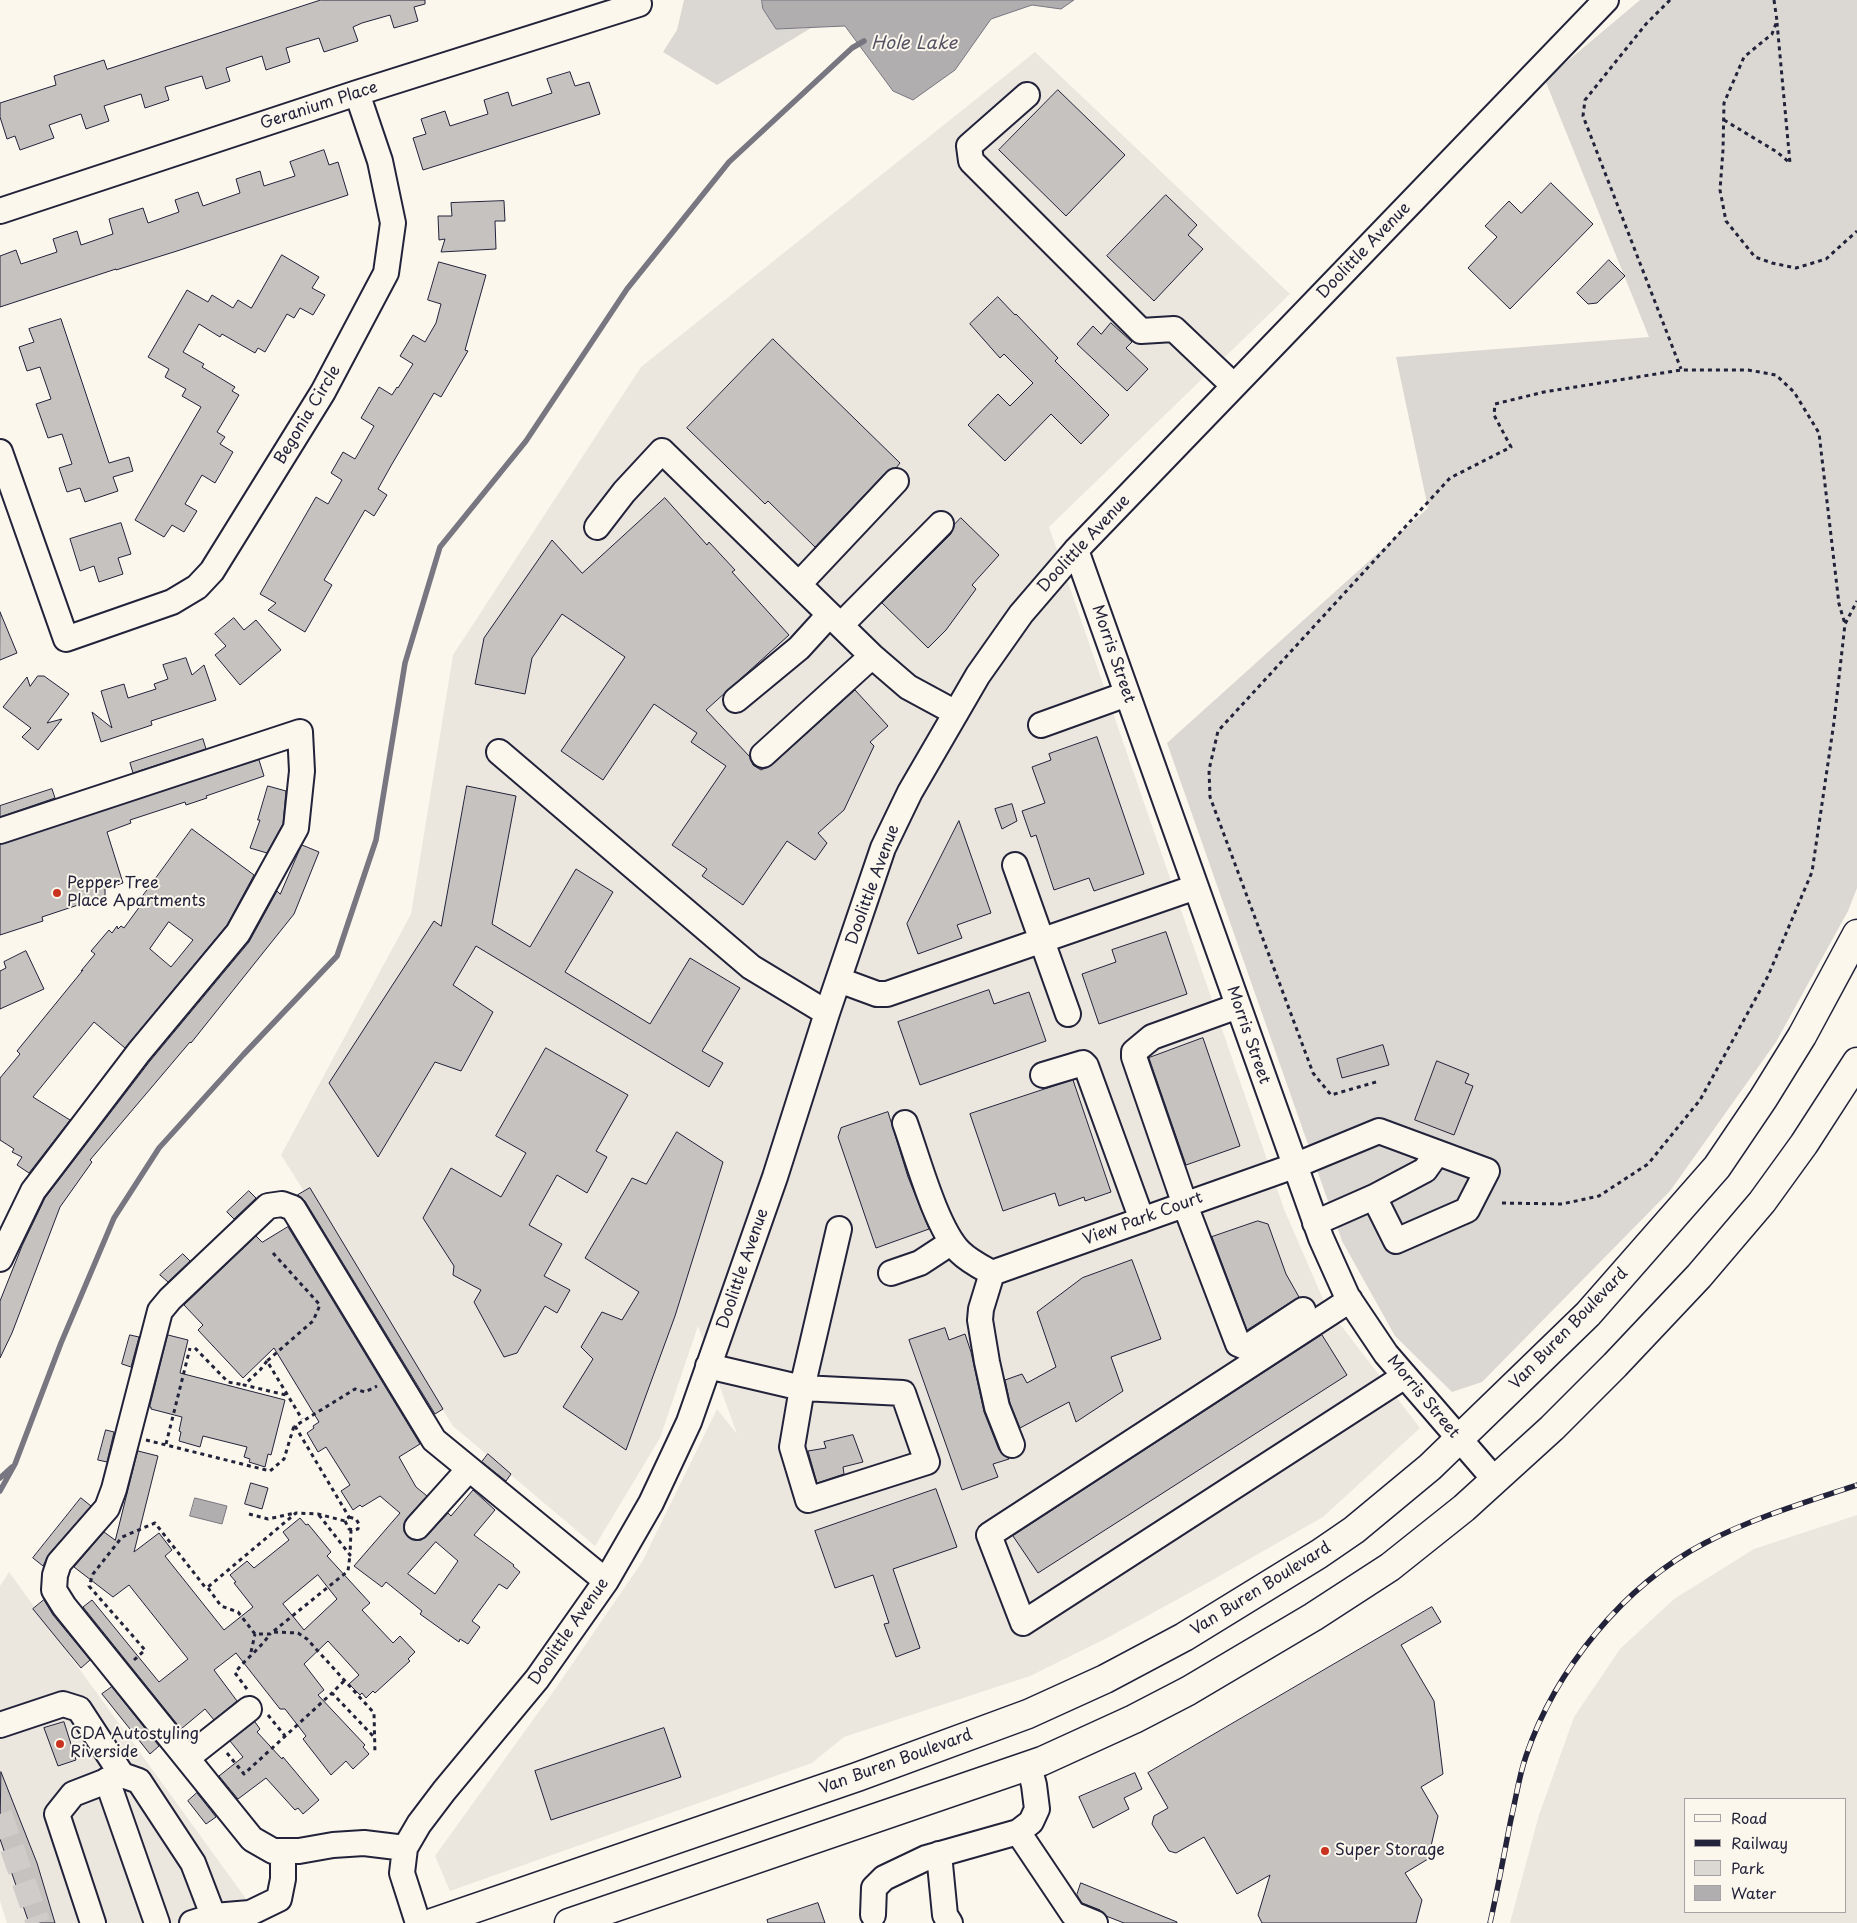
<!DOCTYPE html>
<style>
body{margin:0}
#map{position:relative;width:1857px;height:1923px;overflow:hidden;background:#fbf7ec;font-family:"Playpen Sans",sans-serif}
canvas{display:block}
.legend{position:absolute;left:1684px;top:1798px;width:162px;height:115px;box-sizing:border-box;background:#fbf7ec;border:1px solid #a4a2a5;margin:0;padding:6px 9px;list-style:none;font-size:15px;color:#22223b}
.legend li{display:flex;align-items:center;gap:10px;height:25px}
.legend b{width:25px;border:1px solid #a4a2a5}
</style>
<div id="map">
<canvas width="1857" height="1923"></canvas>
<ul class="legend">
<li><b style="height:6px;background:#fbf7ec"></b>Road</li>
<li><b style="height:6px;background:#22223b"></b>Railway</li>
<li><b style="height:14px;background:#dbd8d3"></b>Park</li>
<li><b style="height:14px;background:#b1aeb0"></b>Water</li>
</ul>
</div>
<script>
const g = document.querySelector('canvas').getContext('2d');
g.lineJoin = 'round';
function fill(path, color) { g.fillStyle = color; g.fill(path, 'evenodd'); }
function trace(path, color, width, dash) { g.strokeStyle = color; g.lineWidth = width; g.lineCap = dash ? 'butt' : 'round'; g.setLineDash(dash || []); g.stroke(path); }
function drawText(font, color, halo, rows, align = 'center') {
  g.font = font + ' "Playpen Sans",sans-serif'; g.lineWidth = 4; g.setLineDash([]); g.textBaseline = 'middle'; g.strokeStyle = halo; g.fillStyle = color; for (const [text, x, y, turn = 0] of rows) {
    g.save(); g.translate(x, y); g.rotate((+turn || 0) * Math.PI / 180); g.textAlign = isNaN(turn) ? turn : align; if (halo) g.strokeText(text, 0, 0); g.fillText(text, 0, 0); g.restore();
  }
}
fill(new Path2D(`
 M1035,52L1290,294L1049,527L1284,1209L1326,1306L1420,1428L1323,1517L1209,1582L1107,1638L1030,1676L844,1737L812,1763L450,1891L435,1856L553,1692L642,1562L717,1409L737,1434L698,1326L660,1438L595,1546L453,1426L281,1155L411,914L453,655L641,367Z
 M1857,1515V1923H1510L1539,1815L1574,1717L1620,1649L1674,1599L1754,1549ZM1686,1799H1846V1912H1686Z
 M9,1572L247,1900L245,1923H7L0,1901V1586Z`), '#ebe7df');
fill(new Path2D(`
 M684,0H762L763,9L776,29L811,28L717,85L663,52L677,30Z
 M1640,0H1857V888L1848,911L1776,1042L1670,1191L1482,1382L1452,1392L1395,1336L1342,1241L1167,743L1428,508L1396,357L1649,337L1545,80Z`), '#dbd8d3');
const water = new Path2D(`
 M762,0H1074L1061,9L1032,5L991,19L955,70L913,100L893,91L845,26L776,29L763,9Z
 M195,1498L227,1506L222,1524L190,1516Z`);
fill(water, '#b1aeb0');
trace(water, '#787681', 1);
trace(new Path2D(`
 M0,1478L12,1467
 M0,1491L15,1464L61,1343L114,1218L159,1148L243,1055L337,956L376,840L405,663L440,547L526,441L627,289L729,162L852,48L864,41`), '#787681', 5.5);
const building = new Path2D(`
 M321,0H425V4L414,7L418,21L394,28L390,15L362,23L353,27L358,41L324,52L319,38L286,48L290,62L266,70L262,56L226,68L230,81L206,89L202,76L165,87L169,100L145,108L141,94L104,106L109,121L86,129L81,114L49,125L54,138L20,150L15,136L7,139L0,117V103L56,85L54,76L104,60L107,69Z
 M570,72L575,86L589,82L600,114L423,170L413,138L426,134L421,119L445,111L450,126L488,114L484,100L508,92L512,106L552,93L547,79Z
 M1058,90L1125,155L1066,216L999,150Z
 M324,150L329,165L338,162L348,195L177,251L116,270V269L0,307V256L16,250L21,264L57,252L53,239L77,231L81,245L113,234L109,219L143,208L148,223L179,212L175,200L198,192L203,206L240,193L236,179L260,171L264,186L295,176L290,162Z
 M1551,183L1593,224L1510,309L1468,268L1497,237L1485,226L1509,201L1521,213Z
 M1166,195L1197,225L1188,235L1203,249L1154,301L1107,256Z
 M504,201L505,221H495L496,249L441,252L445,239L439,240L438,216H452L451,203Z
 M282,255L319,277L312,288L325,295L313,315L300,308L294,318L287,314L265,352L258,348L255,353L222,334L220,337L199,324L183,352L204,364L202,367L235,387L232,391L239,395L217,432L225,437L220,444L233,452L215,483L202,475L185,504L197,511L184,532L172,525L164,537L135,520L201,407L182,396L186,389L165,377L169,369L148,357L187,290L208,302L212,295L233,308L238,300L251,308Z
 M1609,260L1625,276L1597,303L1588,304L1577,293Z
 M439,262L486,275L465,350L468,351L441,397L434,393L392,464L378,489L387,495L374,516L365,510L324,580L332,585L305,632L268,610L276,603L260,594L316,497L328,504L342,480L331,473L343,452L355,459L370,433L374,426L361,418L379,387L392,395L397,387L398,388L413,364L400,356L413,335L425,342L436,323L441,304L428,300Z
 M998,297L1015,315L1016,314L1058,358L1055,361L1109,415L1081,444L1051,414L1005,461L968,425L998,394L1010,406L1033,383L1004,354L1000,358L970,324Z
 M61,319L109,463L129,457L133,471L113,477L118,491L85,502L80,488L67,492L59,468L72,464L62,434L48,438L36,404L51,399L40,367L27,371L19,347L34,342L29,329Z
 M1111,323L1132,342L1126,348L1148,369L1127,391L1077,344L1093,326L1101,334Z
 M773,339L900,463L896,468L886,472L815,547L768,501L765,504L687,428Z
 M665,498L707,545L709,542L735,570L732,572L789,635L706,710L750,757L753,765L761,770L772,765L855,690L888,726L870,742L874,746L844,810L818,833L827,843L815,860L787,841L743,905L702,876L707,869L672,845L726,766L691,742L697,733L654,704L603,780L561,751L625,657L562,614L532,658L525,694L475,684L484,638L552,540L582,573Z
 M961,518L999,555L972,585L976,589L946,630L928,648L882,603L951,534L954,525Z
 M121,523L131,554L118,558L123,574L99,582L94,566L80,571L70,539Z
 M0,612L17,653L0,660Z
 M234,618L244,630L256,620L281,650L240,685L215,655L226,646L215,634Z
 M186,658L192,675L204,665L216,700L151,721L152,725L101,742L92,712L112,728L101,691L124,684L128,698L156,689L154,684L168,679L163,665Z
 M38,676H44L69,694L47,723L62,719L38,750L22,737L31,728L3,707L27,677L30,686Z
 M1097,737L1144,874L1094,891L1089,878L1054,890L1036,835L1031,837L1022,811L1045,803L1032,767L1051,760L1049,754Z
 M203,739L206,749L133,773L130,763Z
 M259,760L264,776L206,796L207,798L186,805L185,802L130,820L131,823L107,832L123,883L105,889V896L42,917L43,921L0,935V844Z
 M268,786L286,791L283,824L267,853L250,848L260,820H258Z
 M467,786L516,796L492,924L530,947L576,869L613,892L565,972L650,1024L690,958L740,988L702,1051L723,1063L709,1087L476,946L453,985L493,1012L461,1071L435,1062L378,1157L329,1083L434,921L441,926Z
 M52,789L55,798L0,817V806Z
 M1012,804L1017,821L1002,829L995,809Z
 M959,821L991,913L957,925L962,938L918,954L907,924Z
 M192,829L254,875L227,925L125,1048L94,1022L33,1097L70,1120L29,1173L17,1165L22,1157L12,1152L14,1149L0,1140V1078L20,1054L17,1051L83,970L81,971L95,954L91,951L109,930L112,933L117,926L118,929L121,926L124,928L143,902L140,900ZM169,922L193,940L171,967L150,949Z
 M302,845L319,852L294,914L191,1043L190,1042L90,1160L92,1162L60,1207L12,1333L0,1358V1301L22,1246L45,1198L150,1061L249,942L277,891L280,894Z
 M1166,932L1187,994L1099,1024L1082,974L1116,962L1112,950Z
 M26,951L44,989L0,1009V971L6,968L4,962Z
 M989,990L994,1004L1029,992L1046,1041L920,1085L898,1022Z
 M1203,1038L1240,1146L1186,1165L1149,1058Z
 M1383,1045L1389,1065L1342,1078L1337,1059Z
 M546,1048L628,1095L596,1151L607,1157L587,1193L557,1175L529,1225L562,1244L544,1276L570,1290L557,1313L545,1306L517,1353L504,1357L474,1302L481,1290L453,1275L454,1266L423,1218L451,1168L501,1197L526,1153L496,1136Z
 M1437,1061L1469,1074L1465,1083L1473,1086L1454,1135L1415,1120Z
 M1073,1080L1111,1192L1085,1201L1084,1197L1059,1206L1055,1193L1003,1211L970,1114Z
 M888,1112L908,1177L929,1229L876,1248L838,1137L841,1128Z
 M677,1132L723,1162L675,1316L626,1450L563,1407L593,1359L581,1347L602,1312L622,1320L639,1292L585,1258L632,1178L646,1184Z
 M310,1188L443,1409L435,1414L305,1201L298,1195Z
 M249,1191L256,1198L234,1219L227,1212Z
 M1258,1221L1268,1224L1286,1274L1299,1297L1247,1330L1212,1237Z
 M288,1227L420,1444L399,1457L416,1487L427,1496L407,1518L404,1524V1531L408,1537L415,1540H421L427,1536L448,1513L451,1516L473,1490L495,1510L474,1535L514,1565L513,1566L520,1572L507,1589L499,1584L472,1621L480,1627L468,1644L460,1639L459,1642L420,1614L422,1611L386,1582L382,1587L354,1566L400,1513L380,1496L362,1507L360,1505L353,1510L341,1491L350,1485L326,1447L318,1452L307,1433L314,1428L313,1426L319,1422L274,1348L243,1378L198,1330L203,1325L184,1305L256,1236L262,1242ZM436,1542L458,1561L435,1594L408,1574Z
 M183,1254L190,1261L168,1282L160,1275Z
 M1132,1260L1161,1339L1111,1357L1123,1391L1076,1422L1069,1402L1020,1428L1010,1403L1005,1380L1022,1374L1027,1383L1056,1367L1037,1312L1082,1278Z
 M945,1328L949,1340L965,1334L971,1352L984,1412L999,1450L1009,1459L993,1464L998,1477L962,1490L909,1340Z
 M130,1335L139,1337L131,1367L122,1364Z
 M168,1335L188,1340L180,1373L285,1400L271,1455L268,1454L265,1467L249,1462L250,1459L244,1457L247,1447L203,1436L200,1447L179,1441L181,1432L179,1431L182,1417L151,1409V1407H150Z
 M1322,1335L1347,1375L1038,1573L1013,1536Z
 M106,1430L114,1432L107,1462L98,1460Z
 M853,1435L863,1462L843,1467L844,1474L817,1483L808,1451L826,1448L824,1442Z
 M138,1451L158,1456L134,1552L159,1533L172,1550L165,1556L224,1630L253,1607L234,1583L236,1582L230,1575L247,1561L254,1568L289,1540L283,1532L300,1518L306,1525L308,1524L331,1552L327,1556L370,1603L362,1610L393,1643L400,1636L415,1652L408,1659L410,1661L375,1693L373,1691L366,1698L362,1693L360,1695L349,1684L359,1675L328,1641L304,1664L324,1690L318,1695L365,1745L363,1747L369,1754L353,1769L346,1761L331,1775L303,1739L306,1736L285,1709H280L236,1653L214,1670L237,1701L214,1720L205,1709L181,1729L83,1607L92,1600L159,1682L188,1659L129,1585L113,1597L74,1567L104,1532L115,1540ZM318,1575L337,1599L304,1630L283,1604Z
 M488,1454L511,1474L506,1481L482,1462Z
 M251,1483L268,1488L262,1509L245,1504Z
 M936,1489L957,1547L893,1569L920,1648L896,1657L884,1624L889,1623L873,1575L835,1588L815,1531Z
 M81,1498L91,1506L49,1554L43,1566L33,1558Z
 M44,1600L53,1615L90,1660L81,1668L33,1609Z
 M1432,1607L1441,1622L1401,1645L1434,1701L1443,1774L1421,1787L1438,1816L1428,1859L1405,1873L1422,1900L1416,1923H1262L1258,1915L1270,1875L1237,1894L1204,1837L1176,1853L1169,1851L1152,1824L1154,1816L1168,1808L1148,1773Z
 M112,1687L159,1746L150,1754L102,1694Z
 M64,1722L76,1760L58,1766L44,1728Z
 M255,1722L260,1729L257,1732L282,1759L283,1757L319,1800L303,1814L298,1808L295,1810L266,1778L238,1799L219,1776L243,1757L230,1741Z
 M664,1728L681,1777L551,1820L535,1771Z
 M1,1772L37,1863L55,1923H29L0,1839Z
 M1135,1773L1142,1789L1124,1798L1129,1809L1093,1828L1079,1797Z
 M197,1793L216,1817L206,1824L188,1801Z
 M1081,1883L1177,1922V1923H1124L1106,1916L1100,1910L1082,1903L1077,1895Z
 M818,1903L825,1923H768L767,1920Z`);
fill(building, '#c6c2c0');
trace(building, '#22223b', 1);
trace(new Path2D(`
 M0,1814L38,1923`), '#d0ccc9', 24, [24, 12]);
const minor = new Path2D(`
 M1027,95L969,146L971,161L1141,331L1174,329L1234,386
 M0,211L357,93L639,4
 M0,452L66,639L172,602L197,587L212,571L323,392L386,273L393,223L380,161L357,93
 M597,527L624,492L662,451L872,656L908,687L956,713
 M1076,550L1321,1238L1347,1296L1386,1354L1495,1480
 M799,584L896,481
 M841,625L941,524
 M736,700L799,648L829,615
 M1041,725L1127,694
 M499,752L751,967L827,1013
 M763,755L872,656
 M0,831L300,732L302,771L296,828L238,933L139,1052L33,1191L0,1259
 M1015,865L1068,1014
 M839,980L877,994H887L1196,887
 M1238,1006L1152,1037L1134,1052V1057L1185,1205L1238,1344L1245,1347L1250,1345L1303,1310
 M1043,1075L1083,1063L1086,1066L1142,1220
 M905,1123C917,1156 936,1228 960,1252C969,1261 981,1267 992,1273
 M1374,1197L1425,1170L1437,1153
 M891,1273L920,1263L952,1242
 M992,1273L1294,1166L1379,1131L1487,1171L1467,1210L1396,1241L1374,1197L1315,1223
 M992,1273L981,1309L980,1320L987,1362L997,1407L1012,1445
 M1350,1300L989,1535L1023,1623L1405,1376
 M708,1366L802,1388L839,1229
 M802,1388L903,1393L927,1462L808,1500L792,1447Z
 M417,1527L469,1469
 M0,1725L63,1704L79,1709L122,1775
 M187,1758L249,1709
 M107,1780L157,1923
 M1018,1832L1073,1914L1095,1923
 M405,1848L364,1843L333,1845L299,1851H273L252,1839L64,1606L54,1590L55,1575L59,1563L107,1508L114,1489L160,1311L170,1299L268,1206L282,1204L293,1208L434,1440L606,1581
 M939,1854L945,1915L950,1923
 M873,1915L874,1888L884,1878L926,1858L1018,1832L1031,1822L1037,1809L1034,1785L1029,1766
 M93,1923L57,1814L73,1794L122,1775L139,1781L193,1863L216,1923
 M192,1923L214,1916L250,1913L279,1899L283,1879V1852
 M418,1923L402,1873L405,1848L419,1824L444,1791L537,1679L606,1581L651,1503L689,1422L775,1177L827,1013L883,848L910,792L978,675L1021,614L1076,550L1606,0`);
const major = new Path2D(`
 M432,1923L857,1777L1028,1714L1105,1679L1184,1637L1319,1554L1354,1530L1430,1467L1588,1314L1717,1167L1763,1099L1802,1036L1857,934
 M569,1923L1042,1761L1134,1719L1188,1691L1313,1617L1390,1567L1464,1508L1552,1428L1615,1365L1699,1276L1762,1202L1804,1144L1857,1062`);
trace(minor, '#22223b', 28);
trace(major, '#22223b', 31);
trace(new Path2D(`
 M1670,0L1646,24L1585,100L1583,116L1681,369
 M1774,0L1777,21L1772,34L1744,57L1724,103L1723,150L1720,190L1726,221L1755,257L1772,263L1796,268L1826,259L1857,231
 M1724,120L1777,152L1790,163L1777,23
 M1376,1082L1331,1095L1313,1073L1210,797L1209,770L1218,731L1450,478L1511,447L1494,415L1495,404L1544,392L1681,370H1748L1776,375L1794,392L1819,433L1839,604L1845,624
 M1502,1203L1562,1204L1599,1196L1648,1164L1700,1100L1768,976L1812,872L1834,722L1845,624L1857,601
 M273,1253L320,1305L313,1321L267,1361L302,1419
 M195,1348L228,1382L244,1385
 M267,1361L260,1370L244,1385L286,1395
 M146,1440L270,1471L284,1459L294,1426
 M166,1444L190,1348
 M249,1514L268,1519L295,1513
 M319,1515L350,1555L351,1530
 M345,1521L349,1529L353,1530L358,1529L359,1524L356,1519L349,1517
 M208,1588L221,1606L238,1612L255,1634H270L348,1571L350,1555
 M274,1632L298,1633L307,1639L374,1713L375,1754
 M251,1652L255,1634
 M134,1660L145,1650L89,1586L93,1574L122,1537L155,1523L205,1587H208L296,1513L318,1514L345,1521L349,1517L295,1426L355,1389L365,1392L377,1386
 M344,1681L332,1693L374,1737
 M247,1689L235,1673C245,1659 260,1649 270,1634
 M268,1715L285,1736
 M227,1753L244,1774L332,1693`), '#22223b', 3, [4, 4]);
trace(minor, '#fbf7ec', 24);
trace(major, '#fbf7ec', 28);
const rail = new Path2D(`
 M1490,1923C1498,1888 1504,1854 1511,1819C1516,1798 1519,1776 1526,1756C1555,1670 1624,1585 1705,1543C1753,1518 1806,1502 1857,1485`);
trace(rail, '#22223b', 5.5);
trace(rail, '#fbf7ec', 4, [11]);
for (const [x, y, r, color] of [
 [57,893,5,"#c8321e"],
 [60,1744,5,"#c8321e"],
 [1325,1851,5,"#c8321e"]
]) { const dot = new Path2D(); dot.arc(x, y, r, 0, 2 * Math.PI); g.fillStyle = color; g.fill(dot); trace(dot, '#fbf7ec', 2); }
drawText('16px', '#22223b', '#fbf7ec', [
 ["Geranium Place",319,106,-18],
 ["Doolittle Avenue",1364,251,-46],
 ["Begonia Circle",308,415,-59],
 ["Doolittle Avenue",1084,544,-47],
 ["Morris Street",1113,654,71],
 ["Doolittle Avenue",873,885,-70],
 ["Morris Street",1248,1035,71],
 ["View Park Court",1143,1219,-20],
 ["Doolittle Avenue",743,1269,-71],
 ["Van Buren Boulevard",1569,1329,-46],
 ["Morris Street",1423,1397,50],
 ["Van Buren Boulevard",1261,1589,-32],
 ["Doolittle Avenue",569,1632,-55],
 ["Van Buren Boulevard",896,1762,-20]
]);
drawText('16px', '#22223b', '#fbf7ec', [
 ["Pepper Tree",67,884],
 ["Place Apartments",67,902],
 ["CDA Autostyling",70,1735],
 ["Riverside",70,1753],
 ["Super Storage",1335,1851]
], 'left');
drawText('italic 18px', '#545364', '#fbf7ec', [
 ["Hole Lake",914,44]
]);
</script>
